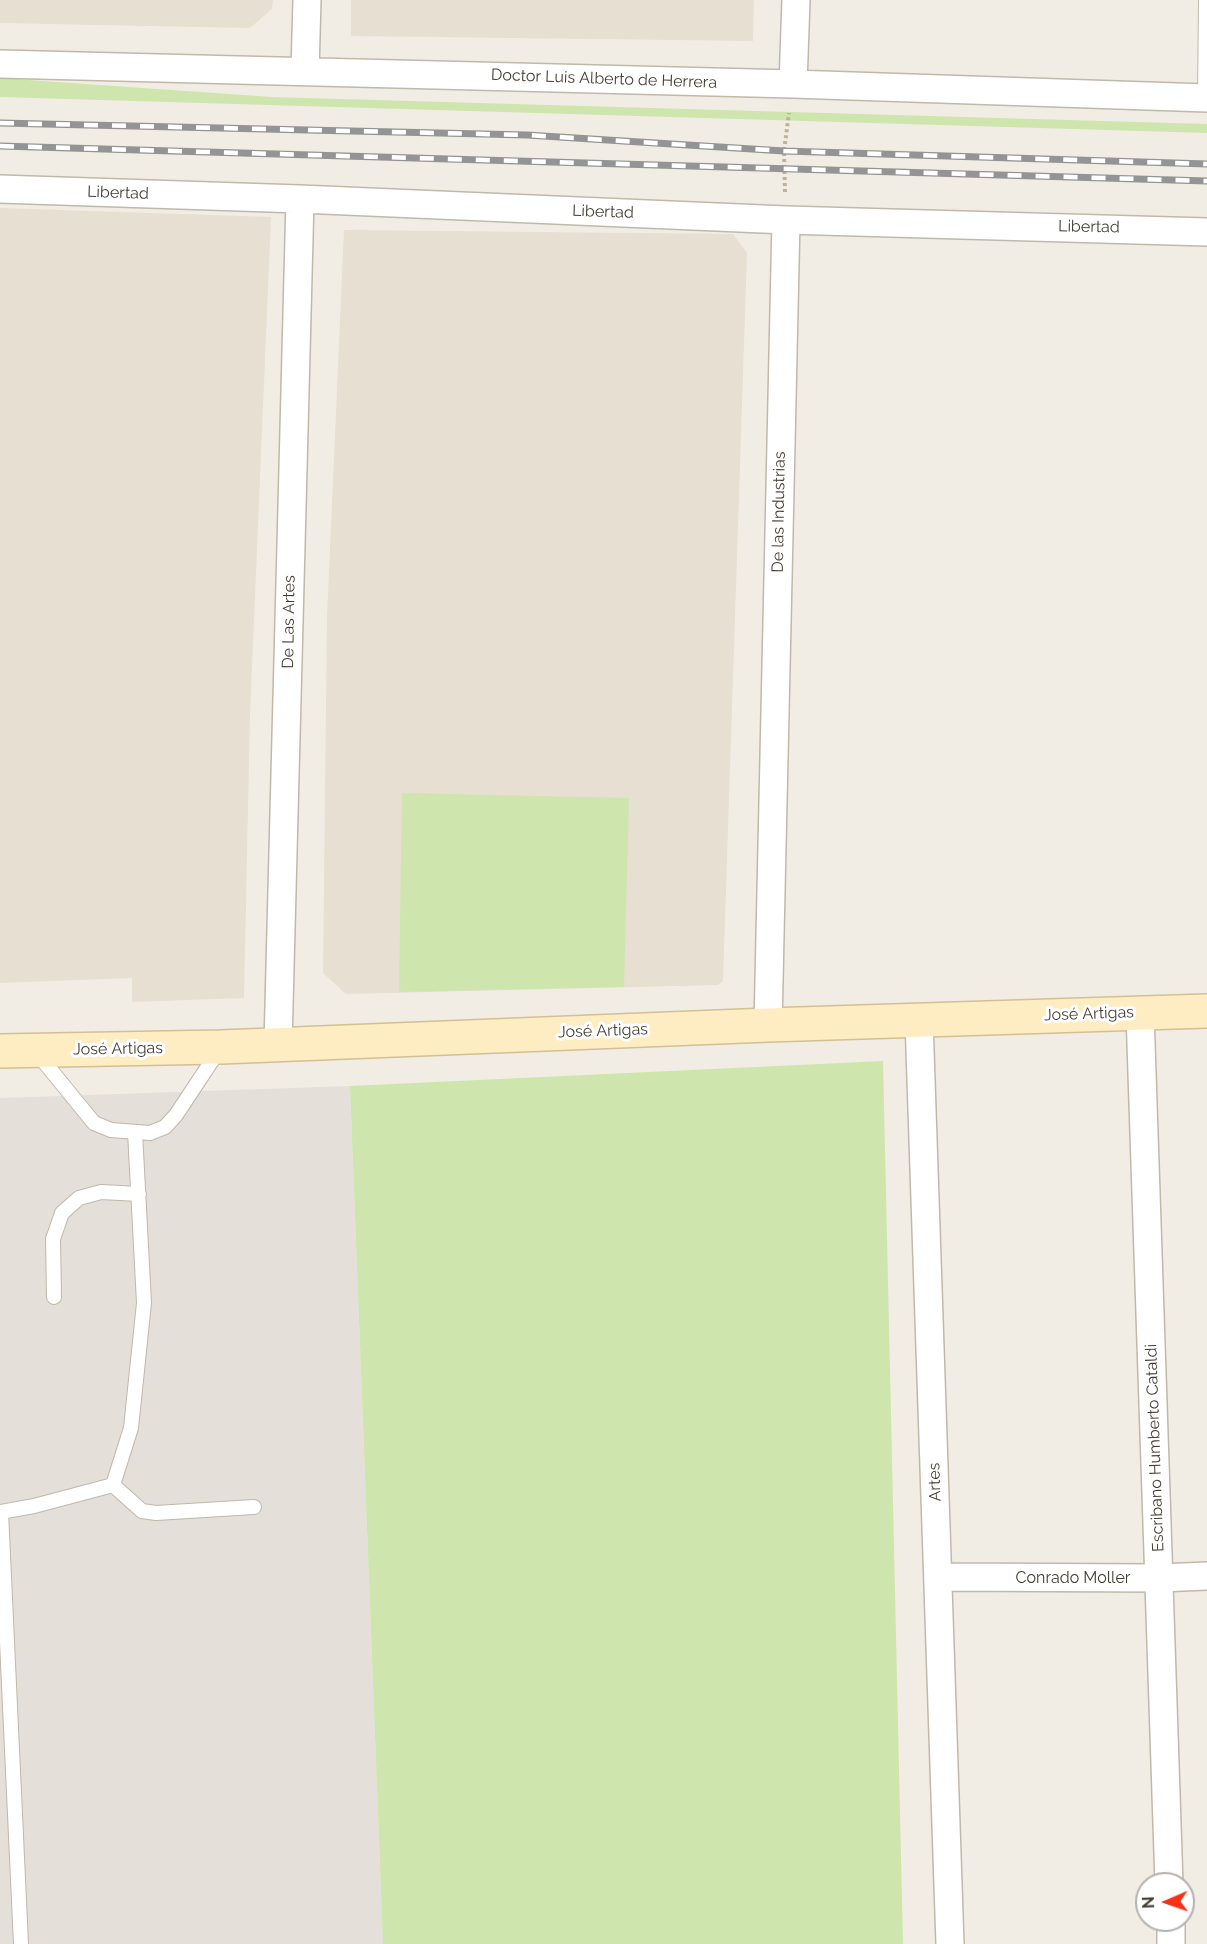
<!DOCTYPE html>
<meta charset="utf-8">
<style>
body{margin:0}
#map{position:relative;width:1207px;height:1944px;overflow:hidden;background:#f2ede4;font-family:Raleway,sans-serif}
canvas{display:block}
.north{position:absolute;left:1135px;top:1872px;width:60px;height:60px;box-sizing:border-box;background:#fff;border:2px solid #b4b1ae;border-radius:50%;rotate:268deg;font-size:16px;font-weight:700;line-height:24px;text-align:center;color:#443d34}
.north::after{content:'';display:block;margin:auto;width:21px;height:27px;background:#f83015;clip-path:polygon(50% 0,100% 100%,50% 72%,0 100%)}
</style>
<div id="map">
<canvas width="1207" height="1944"></canvas>
<div class="north">N</div>
</div>
<script>
const g = document.querySelector('canvas').getContext('2d');
g.lineJoin = 'round';
function fill(path, color) { g.fillStyle = color; g.fill(path, 'evenodd'); }
function trace(path, color, width, dash) { g.strokeStyle = color; g.lineWidth = width; g.lineCap = dash ? 'butt' : 'round'; g.setLineDash(dash || []); g.stroke(path); }
function drawText(font, color, halo, rows, align = 'center') {
  g.font = font + ' Raleway,sans-serif'; g.lineWidth = 6; g.setLineDash([]); g.textBaseline = 'middle'; g.strokeStyle = halo; g.fillStyle = color; for (const [text, x, y, turn = 0] of rows) {
    g.save(); g.translate(x, y); g.rotate((+turn || 0) * Math.PI / 180); g.textAlign = isNaN(turn) ? turn : align; if (halo) g.strokeText(text, 0, 0); g.fillText(text, 0, 0); g.restore();
  }
}
fill(new Path2D(`
 M0,0H273L272,9L250,28L0,23Z
 M351,0H754L753,41L351,36Z
 M0,208L271,217L250,715L244,998L132,1002V978L0,983Z
 M344,230L733,234L747,253L723,981L718,985L346,994L323,973L327,617Z`), '#e6dfd2');
fill(new Path2D(`
 M350,1086L383,1944H0V1098Z`), '#e4dfd9');
fill(new Path2D(`
 M0,78L272,97L1207,124V133L0,97Z
 M402,793L629,798L624,987L399,992Z
 M883,1061L903,1944H383L350,1086Z`), '#cee6ad');
const lane = new Path2D(`
 M1205,98L1206,0
 M36,1052L94,1123L111,1130L150,1133L165,1127L176,1115L219,1050
 M54,1297L53,1239L62,1213L79,1198L101,1192L139,1194
 M113,1485L142,1511L156,1513L254,1507
 M0,1512L34,1506L113,1485L131,1428L144,1303L135,1132
 M1,1512L21,1944`);
const street = new Path2D(`
 M0,64L793,84L1207,98
 M305,71L307,0
 M793,84L796,0
 M0,189L300,199L786,220L1207,232
 M1140,1013L1169,1884
 M919,1020L950,1944
 M768,1025L786,220
 M278,1044L300,199
 M939,1577L1160,1578L1207,1576
 M1171,1920V1944`);
const secondary = new Path2D(`
 M0,1051L221,1047L768,1025L1207,1011`);
trace(lane, '#c0b8aa', 16);
trace(street, '#c0b8aa', 30);
trace(secondary, '#d2c094', 36);
trace(new Path2D(`
 M785,192L784,151L789,113`), '#bfb098', 4, [3, 3]);
trace(lane, '#fff', 14);
trace(street, '#fff', 27);
trace(secondary, '#feedc2', 33);
const rail = new Path2D(`
 M0,123L527,135L784,151L1207,164
 M0,146L1207,181`);
trace(rail, '#949494', 7);
trace(rail, '#fff', 4.5, [14]);
drawText('16px', '#443d34', '#fff', [
 ["Doctor Luis Alberto de Herrera",604,79,2],
 ["Libertad",118,193,2],
 ["Libertad",603,212,2],
 ["Libertad",1089,227,1],
 ["De las Industrias",779,512,-89],
 ["De Las Artes",289,622,-89],
 ["José Artigas",1089,1014,-2],
 ["José Artigas",603,1031,-2],
 ["José Artigas",118,1049,-1],
 ["Escribano Humberto Cataldi",1155,1448,-92],
 ["Artes",935,1482,-92],
 ["Conrado Moller",1073,1578]
]);
</script>
